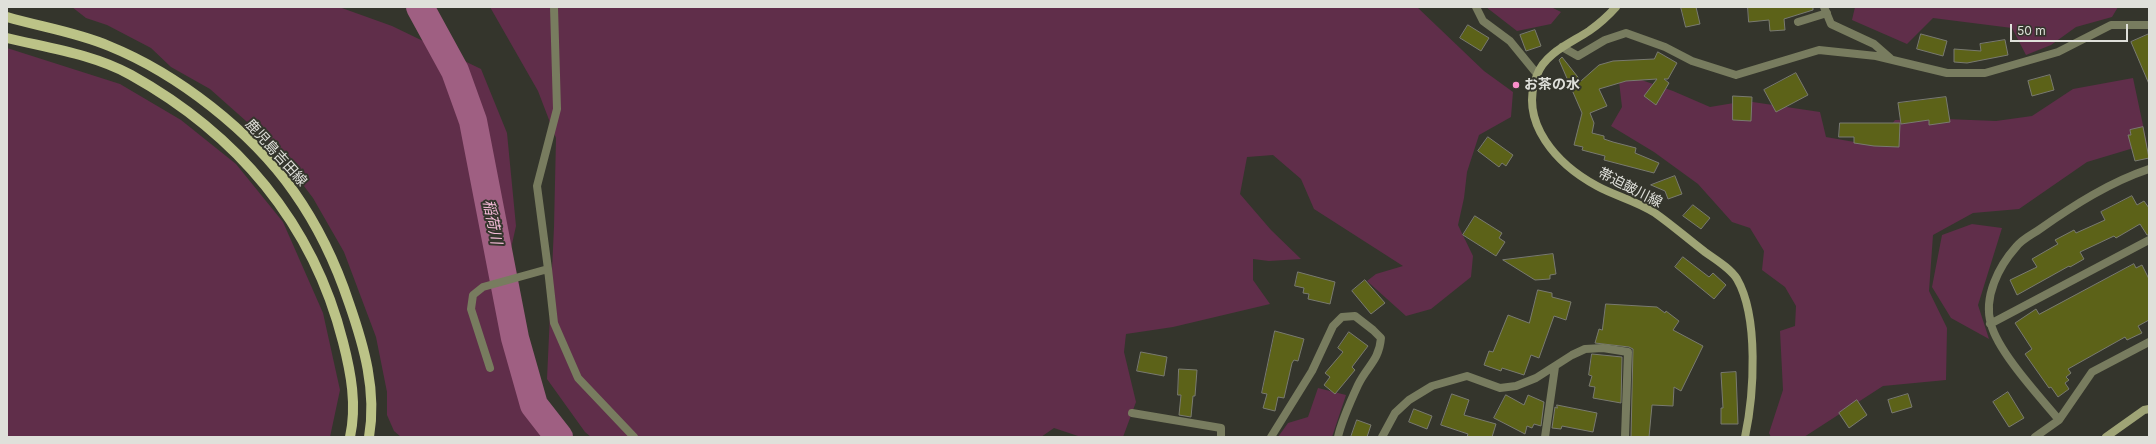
<!DOCTYPE html>
<meta charset="utf-8">
<style>
body{margin:0}
#map{position:relative;width:2156px;height:444px;overflow:hidden;background:#34352c;font-family:Inter,sans-serif}
canvas{display:block}
.frame{position:absolute;inset:0;border:8px solid #dfe0da;pointer-events:none}
.scale{position:absolute;left:2010px;top:24px;width:118px;height:18px;box-sizing:border-box;border:2px solid #dfe0da;border-top:0;padding-left:5px;font-size:12px;line-height:14px;white-space:nowrap;color:#dfe0da;-webkit-text-stroke:3px #34352c;paint-order:stroke}
</style>
<div id="map">
<canvas width="2156" height="444"></canvas>
<div class="frame"></div>
<div class="scale">50 m</div>
</div>
<script>
const g = document.querySelector('canvas').getContext('2d');
g.lineJoin = 'round';
function fill(path, color) { g.fillStyle = color; g.fill(path, 'evenodd'); }
function trace(path, color, width, dash) { g.strokeStyle = color; g.lineWidth = width; g.lineCap = dash ? 'butt' : 'round'; g.setLineDash(dash || []); g.stroke(path); }
function drawText(font, color, halo, rows, align = 'center') {
  g.font = font + ' Inter,"Noto Sans JP",sans-serif'; g.lineWidth = 4; g.setLineDash([]); g.textBaseline = 'middle'; g.strokeStyle = halo; g.fillStyle = color; for (const [text, x, y, turn = 0] of rows) {
    g.save(); g.translate(x, y); g.rotate((+turn || 0) * Math.PI / 180); g.textAlign = isNaN(turn) ? turn : align; if (halo) g.strokeText(text, 0, 0); g.fillText(text, 0, 0); g.restore();
  }
}
fill(new Path2D(`
 M72,7H339L392,26L481,69L507,133L516,226L498,307L511,372L549,437H401L394,431L387,415V392L376,337L344,252L313,198L273,145L210,89L171,67L151,48L107,25L86,18Z
 M490,7H1417L1484,71L1513,92L1511,117L1479,135L1467,172L1464,198L1458,225L1473,256L1471,277L1431,309L1406,316L1367,281L1376,274L1403,266L1314,209L1301,179L1273,155L1247,157L1240,194L1271,230L1301,259L1269,261L1253,259V280L1270,304L1173,327L1126,334L1124,352L1136,402L1123,437H1081L1054,428L1041,437H591L585,432L547,379L554,227L556,138L538,91Z
 M1486,7H1551L1561,12L1551,24L1517,31Z
 M1855,7H2118L2112,17L2076,27L2051,45L2026,55L2012,28L1933,18L1907,44L1852,20Z
 M7,48L120,84L181,120L236,164L283,222L323,313L340,390L330,437H7Z
 M1630,76L1673,91L1710,107L1746,101L1820,112L1826,137L1860,143L1883,136L1895,120L1946,119L1996,121L2032,116L2073,89L2133,78L2147,144L2087,162L2019,209L1973,213L1933,235L1929,291L1947,328L1946,380L1883,386L1804,437H1771L1769,433L1783,390L1780,331L1795,326L1796,306L1785,287L1762,270L1764,251L1750,228L1732,222L1698,184L1654,152L1611,126L1622,107L1619,81Z
 M1972,224L2002,228L1978,305L1989,339L1951,318L1932,287L1942,235Z
 M1318,388L1346,395L1332,437H1278L1288,423L1308,417Z`), '#602e4a');
trace(new Path2D(`
 M420,7L455,71L473,121L515,338L534,405L559,437`), '#9f5f82', 28);
const building = new Path2D(`
 M1681,7H1696L1700,24L1686,27Z
 M1748,7H1813V10L1784,19L1785,30L1770,31L1769,20L1749,22Z
 M1468,25L1489,38L1481,51L1460,38Z
 M1535,30L1541,46L1526,51L1520,35Z
 M1921,34L1947,41L1943,56L1917,49Z
 M2149,34V84L2131,42Z
 M2005,40L2008,55L1967,63L1954,62V49L1981,51L1980,44Z
 M1658,52L1677,63L1668,79H1664L1669,83L1656,105L1644,96L1657,79L1626,81L1599,89L1607,106L1590,113L1594,123L1592,133L1604,136V139L1613,142L1636,148L1635,153L1659,163L1654,173L1604,160L1605,156L1582,150L1583,147L1574,145L1582,113L1559,60L1562,57L1581,81L1599,65L1613,61L1654,59Z
 M1796,73L1808,95L1776,112L1764,90Z
 M2050,75L2054,90L2032,96L2028,81Z
 M1733,96L1752,97L1751,121L1733,120Z
 M1946,97L1950,122L1929,125V120L1901,124L1898,103Z
 M1840,123H1900L1899,147L1874,146L1854,143V137H1839Z
 M2143,127L2149,158L2135,161L2128,135H2131L2130,130Z
 M1488,137L1513,155L1506,166L1502,163L1499,167L1478,151Z
 M1675,176L1682,194L1668,199L1665,191L1651,185Z
 M2132,196L2137,205L2144,201L2149,208V235H2147L2140,224L2116,238L2114,236L2080,252L2084,259L2070,267L2069,266L2017,295L2010,280L2037,267L2032,259L2058,244L2055,240L2074,230L2076,233L2105,220L2101,212Z
 M1693,205L1710,218L1701,229L1683,216Z
 M1475,216L1502,233L1499,238L1505,242L1496,256L1463,235Z
 M1553,254L1556,274L1550,275V279L1535,280L1503,260Z
 M1683,257L1709,277L1713,273L1726,285L1714,299L1675,267Z
 M2134,264L2136,268L2142,265L2149,279V320L2138,326L2142,333L2127,340L2125,337L2068,369L2071,373L2066,377L2069,380L2065,383L2069,389L2058,397L2051,387L2049,388L2025,354L2032,349L2015,323L2036,309L2039,314Z
 M1298,272L1335,282L1330,304L1308,299L1309,294L1303,293L1304,288L1295,286Z
 M1365,280L1385,303L1371,314L1352,291Z
 M1538,290L1552,293V297L1571,302L1566,320L1554,316L1539,358L1531,355L1524,375L1502,368L1501,371L1484,365L1489,351L1493,352L1508,315L1529,323Z
 M1606,304L1657,307L1665,313L1666,311L1679,321L1673,330L1703,346L1681,391L1674,387L1673,406L1652,405L1649,437H1631L1633,349L1629,347L1595,343L1599,329L1602,330Z
 M1275,331L1304,339L1298,361L1294,360L1292,363L1284,398L1278,397L1275,411L1263,408L1267,394L1262,393Z
 M1349,332L1368,346L1352,367L1355,370L1335,394L1324,385L1330,377L1325,373L1343,352L1338,348Z
 M1141,352L1167,357L1164,376L1137,371Z
 M1592,354L1622,357L1621,403L1593,398L1595,387L1589,386L1592,376L1589,375Z
 M1179,369L1197,370L1195,396H1193L1191,417L1179,415L1181,395H1178Z
 M1736,372L1738,424H1721V408H1723L1721,373Z
 M2008,392L2024,418L2009,427L1993,402Z
 M1452,394L1469,400L1464,415L1496,424L1492,437H1467L1468,434L1441,425Z
 M1908,394L1912,407L1892,413L1888,400Z
 M1506,395L1524,405L1528,395L1544,402L1541,426L1534,424L1532,428L1527,426L1525,434L1494,418Z
 M1857,400L1867,415L1849,428L1839,413Z
 M1557,405L1597,413L1593,432L1562,426L1561,429L1552,428L1555,407L1557,408Z
 M1414,409L1432,416L1427,429L1409,422Z
 M1357,420L1371,425L1367,437H1351Z`);
fill(building, '#5c6218');
trace(building, '#797a70', 1);
trace(new Path2D(`
 M1476,7L1483,21L1510,41L1537,74
 M1824,7L1831,24L1874,44L1890,58
 M1798,22L1827,13
 M1562,47L1578,56L1605,40L1626,33L1665,47L1692,61L1736,75L1819,50L1876,56L1947,73H1985L2058,52L2111,25H2149
 M548,269L554,323L578,378L634,437
 M1990,324L2149,240
 M490,368L471,309L473,295L483,287L548,269L537,186L557,109L554,7
 M1132,413L1221,428V437
 M2059,420L2092,372L2149,342
 M1271,437L1312,371L1333,326L1342,317L1355,316L1373,330L1381,338C1379,361 1367,366 1358,385C1352,398 1341,423 1338,437
 M1382,437L1395,413L1409,400L1432,386L1467,376L1500,388L1516,386L1536,378L1572,355L1585,349L1603,348L1628,352L1625,437
 M1545,437L1555,367
 M2035,437L2059,420C2040,397 1998,352 1991,324C1983,297 1999,266 2016,247C2022,239 2033,234 2040,229C2074,205 2110,182 2149,169`), '#787c5f', 8);
trace(new Path2D(`
 M1616,7C1608,16 1599,24 1589,31C1571,43 1545,53 1537,75C1518,123 1558,165 1597,186C1615,196 1637,201 1655,213C1672,225 1688,239 1705,252C1716,260 1730,268 1737,279C1759,317 1754,395 1745,437
 M2106,437L2144,410L2149,409`), '#9fa476', 8);
trace(new Path2D(`
 M7,17C41,27 76,32 109,46C178,74 251,131 294,192C318,226 336,264 349,303C364,346 377,391 369,437
 M7,38C48,48 93,54 131,75C237,134 313,223 343,342C351,373 357,405 350,437`), '#bcc387', 10);
for (const [x, y, r, color] of [
 [1516,85,4,"#f98fc9"]
]) { const dot = new Path2D(); dot.arc(x, y, r, 0, 2 * Math.PI); g.fillStyle = color; g.fill(dot); trace(dot, '#34352c', 1.5); }
drawText('bold 14px', '#dfe0da', '#34352c', [
 ["お茶の水",1524,85]
], 'left');
drawText('14px', '#dfe0da', '#34352c', [
 ["鹿児島吉田線",276,153,48],
 ["帯迫皷川線",1630,188,27]
]);
drawText('italic 15px', '#f6bdda', '#34352c', [
 ["稲荷川",492,222,79]
]);
</script>
